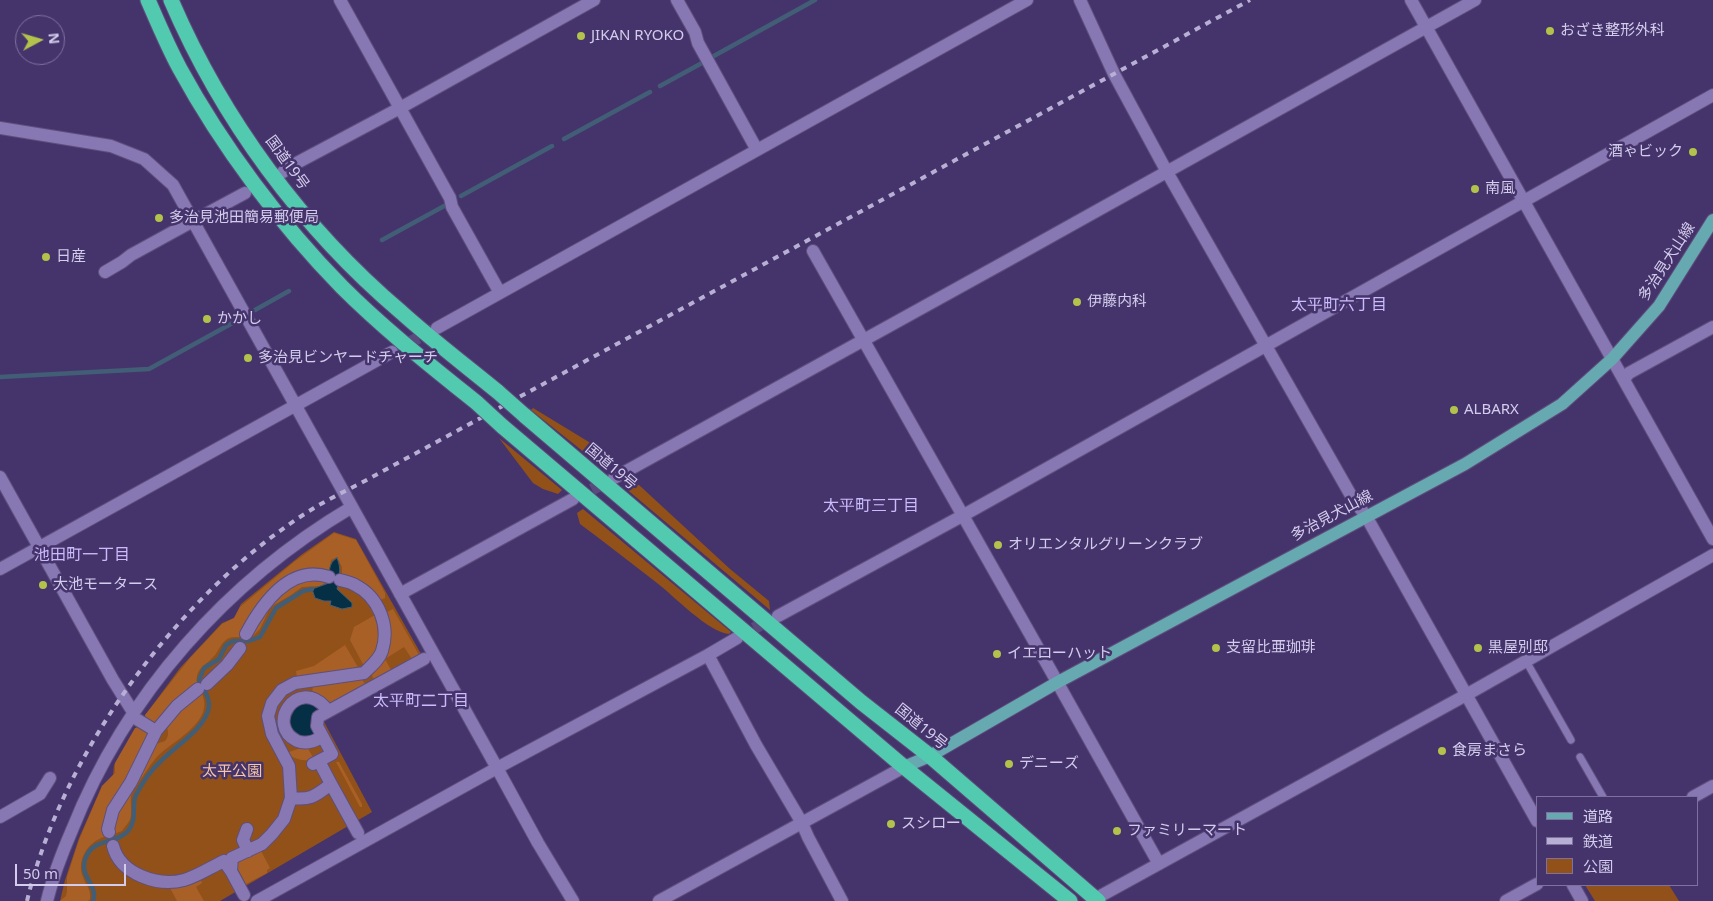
<!DOCTYPE html>
<meta charset="utf-8">
<style>
body{margin:0}
#map{position:relative;width:1713px;height:901px;overflow:hidden;background:#45346b;font-family:"Noto Sans","Noto Sans JP",sans-serif}
canvas{display:block}
.legend{position:absolute;left:1536px;top:796px;width:162px;height:90px;box-sizing:border-box;background:#45346b;border:1px solid #7e719f;margin:0;padding:6px 9px;list-style:none;font-size:15px;color:#d3ccec}
.legend li{display:flex;align-items:center;gap:10px;height:25px}
.legend b{width:25px;border:1px solid #7e719f}
.north{position:absolute;left:15px;top:15px;width:50px;height:50px;box-sizing:border-box;background:#45346b;border:1px solid #7e719f;border-radius:50%;rotate:84deg;font-size:14px;font-weight:700;line-height:20px;text-align:center;color:#d3ccec}
.north::after{content:'';display:block;margin:auto;width:18px;height:22px;background:#b3c24b;clip-path:polygon(50% 0,100% 100%,50% 72%,0 100%)}
.scale{position:absolute;left:15px;top:864px;width:111px;height:22px;box-sizing:border-box;border:2px solid #d3ccec;border-top:0;padding-left:6px;font-size:15px;line-height:18px;white-space:nowrap;color:#d3ccec;-webkit-text-stroke:4px #45346b;paint-order:stroke}
</style>
<div id="map">
<canvas width="1713" height="901"></canvas>
<ul class="legend">
<li><b style="height:6px;background:#67a9b1"></b>道路</li>
<li><b style="height:6px;background:#b8b0d4"></b>鉄道</li>
<li><b style="height:14px;background:#925119"></b>公園</li>
</ul>
<div class="north">N</div>
<div class="scale">50 m</div>
</div>
<script>
const g = document.querySelector('canvas').getContext('2d');
g.lineJoin = 'round';
function fill(path, color) { g.fillStyle = color; g.fill(path, 'evenodd'); }
function trace(path, color, width, dash) { g.strokeStyle = color; g.lineWidth = width; g.lineCap = dash ? 'butt' : 'round'; g.setLineDash(dash || []); g.stroke(path); }
function drawText(font, color, halo, rows, align = 'center') {
  g.font = font + ' "Noto Sans","Noto Sans JP",sans-serif'; g.lineWidth = 5; g.setLineDash([]); g.textBaseline = 'middle'; g.strokeStyle = halo; g.fillStyle = color; for (const [text, x, y, turn = 0] of rows) {
    g.save(); g.translate(x, y); g.rotate((+turn || 0) * Math.PI / 180); g.textAlign = isNaN(turn) ? turn : align; if (halo) g.strokeText(text, 0, 0); g.fillText(text, 0, 0); g.restore();
  }
}
fill(new Path2D(`
 M533,408L607,453L608,463L604,468L531,410Z
 M499,438L562,490L558,494L543,489L533,483Z
 M627,485H639L730,569L769,601L770,610L624,487Z
 M583,509L731,632L729,634C708,632 674,596 657,583C631,563 606,543 580,524L577,513Z
 M334,532L356,539L425,661L322,718L372,812L220,901H60L65,880L79,838L102,786L113,775L114,765L135,729L180,668L222,623L234,618L241,604L301,555Z
 M1585,885H1669L1679,901H1595Z`), '#925119');
fill(new Path2D(`
 M334,533L356,540L385,593V598L378,601L342,576V567L337,557L331,560L329,572L288,576L270,589L259,602L239,637C235,637 230,637 227,639C221,643 219,650 215,655C205,667 195,667 197,684L157,724L151,723L145,718V715L190,658L222,624L234,618L240,607L294,562Z
 M312,578L327,582L320,586L302,587L291,595L274,605L269,610L260,629L252,637L264,612L292,584Z
 M393,609L419,655L412,659L404,647L385,659L391,670L376,679L373,678L371,673L385,613Z
 M375,615C383,636 379,650 364,666L350,640L354,627Z
 M345,645L359,669L297,678L296,671L314,666Z
 M361,678L365,684L364,686L329,705L321,696L312,694L313,684Z
 M202,694C215,722 172,741 157,757C152,762 133,790 131,796C130,802 132,808 131,815C131,821 125,826 122,831L114,834L115,817L132,789L138,781L139,775L156,744L165,741C169,736 169,732 166,725L192,700Z
 M135,728H141L148,733L104,831V837C88,842 76,860 83,877C86,887 91,887 90,899L88,901H60L66,896L67,891V877L79,840L102,786L115,773V763Z
 M304,747H307L314,759C303,762 295,759 286,753Z
 M336,762H339L362,804V807H360Z
 M260,849L270,868L267,870V873L246,884L238,869V861Z
 M199,877L202,883L196,887L204,901H177L168,884Z`), '#a86026');
const water = new Path2D(`
 M337,558C342,569 339,578 337,589L352,603V607L342,609L330,605L331,601H324L315,598L312,589L329,583C330,574 327,563 337,558Z
 M299,702L321,705L317,737L300,740L288,724L292,706Z`);
fill(water, '#042f44');
trace(water, '#425e76', 1);
trace(new Path2D(`
 M712,57L815,0
 M660,86L702,63
 M564,139L650,92
 M461,196L552,146
 M382,240L446,205
 M255,310L289,291
 M0,377L149,369L238,320
 M93,901C99,884 76,876 87,855C96,838 116,844 128,831C138,819 131,805 136,795C142,783 151,770 161,761C175,746 208,727 209,705C209,696 203,687 199,680L204,668L219,659L226,645L233,641H249L260,637L276,608L303,591L312,589`), '#425e76', 4.5);
trace(new Path2D(`
 M392,352L433,330
 M576,498L611,479
 M738,637L773,618`), '#5a4b7e', 12, [12, 6]);
const lane = new Path2D(`
 M1526,661L1571,740
 M1580,757L1603,797`);
const street = new Path2D(`
 M340,0L450,198L452,207L500,293
 M677,0L695,32L698,43L757,150
 M1080,0L1114,74L1167,172L1353,499L1366,516L1537,821
 M1411,0L1713,539
 M0,128L111,146L144,159L173,185L193,221L245,193
 M283,172L291,166L400,108L594,0
 M813,251L1051,671L1159,864
 M105,272L122,262L131,255L193,221L497,768
 M437,328L1027,0
 M1624,379L1629,373L1713,327
 M0,477L113,680L133,712
 M614,478L1014,257L1475,0
 M0,569L392,352
 M400,594L573,499
 M778,616L962,516L1713,95
 M246,634C262,604 290,564 329,577
 M708,655L756,745L802,823L808,837L842,901
 M207,684L227,665L240,648
 M138,720L156,731
 M320,738C313,742 305,744 297,741C265,725 297,677 325,707
 M313,764L332,754L317,726L318,717L424,659
 M331,784L358,833
 M1693,797L1713,786
 M291,798C312,800 315,796 331,784L319,761
 M0,817L40,794L50,778
 M247,829L243,840L248,851
 M109,832L108,829L113,810L131,782L156,731L177,706L198,689
 M113,846C120,874 158,887 184,880C198,876 211,867 224,861L231,871
 M1573,885L1582,901
 M244,895L231,871L232,858L262,844L272,834L284,819L291,798L289,766L272,734L268,716L272,703L282,690L295,683L364,673C371,666 379,660 382,651C390,626 379,597 355,585C350,582 344,581 340,580
 M1095,899L1466,695L1713,555
 M47,901C53,876 62,853 72,830C126,694 227,581 352,507
 M257,901L497,768L708,655L737,638
 M1506,901L1537,884`);
const secondary = new Path2D(`
 M497,768L538,843L573,901
 M659,901L904,767`);
const primary = new Path2D(`
 M904,767L930,756L1058,682L1465,464L1562,404L1612,359L1659,306L1713,220`);
const highway = new Path2D(`
 M148,0C158,23 168,47 180,69C222,146 281,225 342,287C384,329 431,366 477,403
 M171,0C222,119 302,228 401,312C432,340 465,365 498,392
 M524,415L861,702L930,756L1098,901
 M502,426L904,767L1070,901`);
trace(lane, '#5e4f7d', 9);
trace(street, '#5e4f7d', 14);
trace(secondary, '#5e4f7d', 14);
trace(primary, '#5e4f7d', 14);
trace(highway, '#5e4f7d', 17);
trace(lane, '#8777b3', 7);
trace(street, '#8777b3', 12);
trace(secondary, '#8777b3', 12);
trace(primary, '#67a9b1', 12);
trace(highway, '#52caaf', 15);
trace(new Path2D(`
 M27,901C63,750 182,589 314,508C329,499 345,491 361,483L1250,0`), '#b8b0d4', 4, [6, 6]);
const highwayBridge = new Path2D(`
 M498,392L524,415
 M477,403L502,426`);
trace(highwayBridge, '#5e4f7d', 17, []);
trace(highwayBridge, '#52caaf', 15);
for (const [x, y, r, color] of [
 [1550,31,5,"#b3c24b"],
 [581,36,5,"#b3c24b"],
 [1693,152,5,"#b3c24b"],
 [1475,189,5,"#b3c24b"],
 [159,218,5,"#b3c24b"],
 [46,257,5,"#b3c24b"],
 [1077,302,5,"#b3c24b"],
 [207,319,5,"#b3c24b"],
 [248,358,5,"#b3c24b"],
 [1454,410,5,"#b3c24b"],
 [998,545,5,"#b3c24b"],
 [43,585,5,"#b3c24b"],
 [1216,648,5,"#b3c24b"],
 [1478,648,5,"#b3c24b"],
 [997,654,5,"#b3c24b"],
 [1442,751,5,"#b3c24b"],
 [1009,764,5,"#b3c24b"],
 [891,824,5,"#b3c24b"],
 [1117,831,5,"#b3c24b"]
]) { const dot = new Path2D(); dot.arc(x, y, r, 0, 2 * Math.PI); g.fillStyle = color; g.fill(dot); trace(dot, '#45346b', 2); }
drawText('15px', '#d3ccec', '#45346b', [
 ["おざき整形外科",1560,31],
 ["JIKAN RYOKO",591,36],
 ["酒ゃビック",1683,152,"right"],
 ["南風",1485,189],
 ["多治見池田簡易郵便局",169,218],
 ["日産",56,257],
 ["伊藤内科",1087,302],
 ["かかし",217,319],
 ["多治見ビンヤードチャーチ",258,358],
 ["ALBARX",1464,410],
 ["オリエンタルグリーンクラブ",1008,545],
 ["大池モータース",53,585],
 ["支留比亜珈琲",1226,648],
 ["黒屋別邸",1488,648],
 ["イエローハット",1007,654],
 ["食房まさら",1452,751],
 ["デニーズ",1019,764],
 ["スシロー",901,824],
 ["ファミリーマート",1127,831]
], 'left');
drawText('15px', '#d3ccec', '#45346b', [
 ["国道19号",287,163,54],
 ["多治見犬山線",1667,262,-57],
 ["国道19号",611,467,40],
 ["多治見犬山線",1332,516,-28],
 ["国道19号",921,727,39]
]);
drawText('15px', '#f6c6a6', '#45346b', [
 ["太平公園",232,772]
]);
drawText('16px', '#cbbbfc', '#45346b', [
 ["太平町六丁目",1339,305],
 ["太平町三丁目",871,506],
 ["池田町一丁目",82,555],
 ["太平町二丁目",421,701]
]);
</script>
